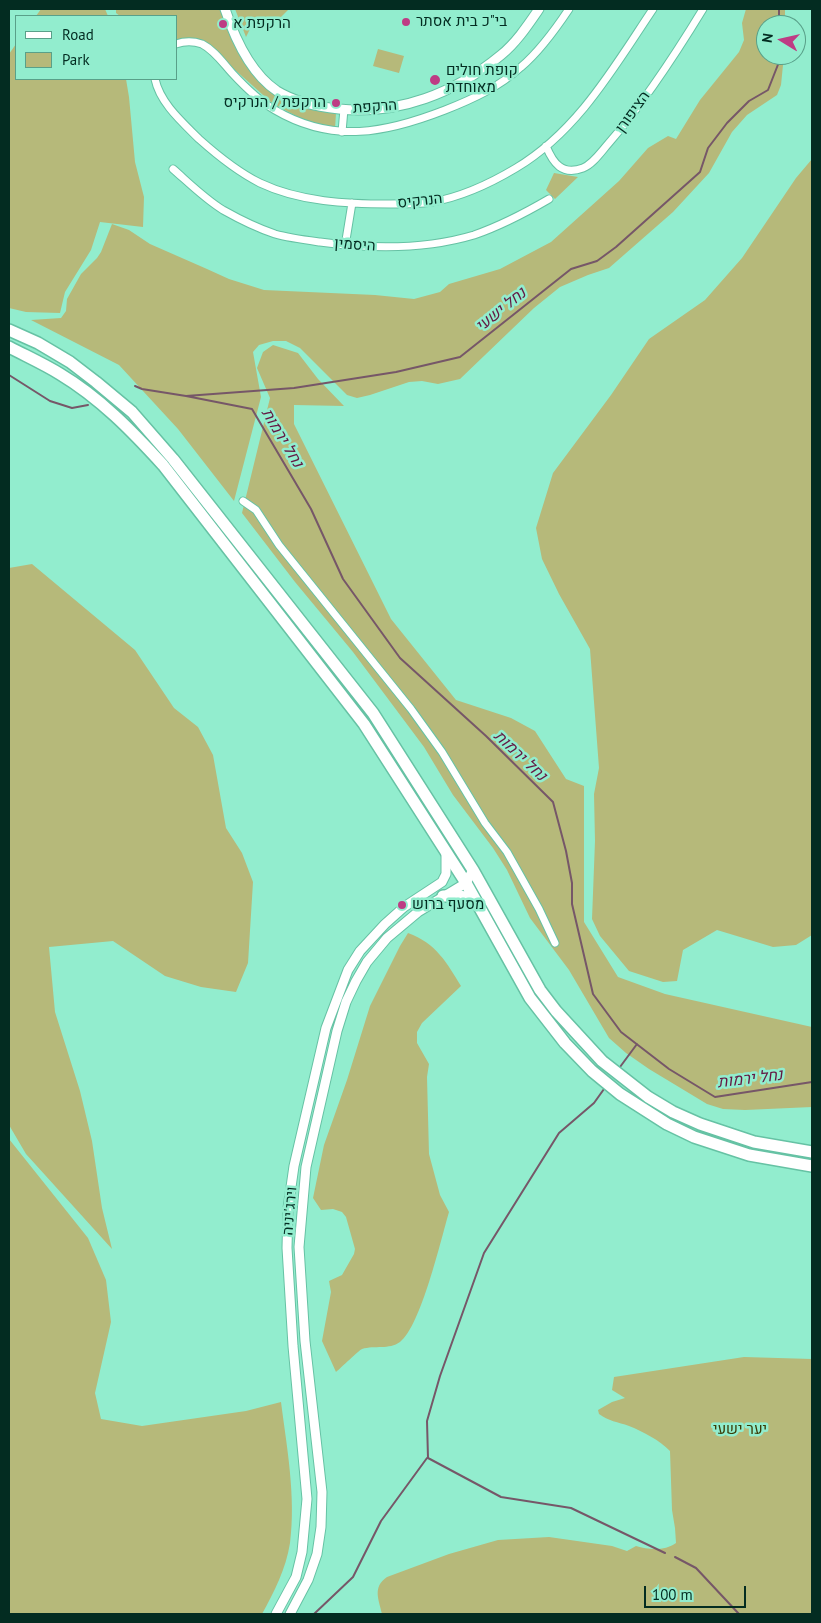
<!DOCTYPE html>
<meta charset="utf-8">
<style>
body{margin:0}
#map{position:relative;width:821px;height:1623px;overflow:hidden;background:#92edce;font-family:"PT Sans",sans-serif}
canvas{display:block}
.frame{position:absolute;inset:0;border:10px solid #032c21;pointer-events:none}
.legend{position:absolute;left:15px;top:15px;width:162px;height:65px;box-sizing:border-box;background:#92edce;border:1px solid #59a089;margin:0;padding:6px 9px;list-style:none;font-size:15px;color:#032c21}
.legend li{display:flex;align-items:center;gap:10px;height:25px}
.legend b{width:25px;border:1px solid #59a089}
.north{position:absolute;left:756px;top:15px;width:50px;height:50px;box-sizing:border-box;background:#92edce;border:1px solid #59a089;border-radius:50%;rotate:279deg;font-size:14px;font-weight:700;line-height:20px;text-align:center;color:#032c21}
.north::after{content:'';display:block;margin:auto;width:18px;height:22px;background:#be3c84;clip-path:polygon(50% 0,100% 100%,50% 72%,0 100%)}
.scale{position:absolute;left:644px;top:1586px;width:102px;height:22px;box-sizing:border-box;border:2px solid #032c21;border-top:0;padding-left:6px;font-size:15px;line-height:18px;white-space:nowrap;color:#032c21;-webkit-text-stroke:4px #92edce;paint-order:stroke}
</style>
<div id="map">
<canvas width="821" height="1623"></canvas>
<div class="frame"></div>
<ul class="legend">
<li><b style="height:6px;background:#fff"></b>Road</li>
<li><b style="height:14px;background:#b6b97a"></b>Park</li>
</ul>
<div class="north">N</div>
<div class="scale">100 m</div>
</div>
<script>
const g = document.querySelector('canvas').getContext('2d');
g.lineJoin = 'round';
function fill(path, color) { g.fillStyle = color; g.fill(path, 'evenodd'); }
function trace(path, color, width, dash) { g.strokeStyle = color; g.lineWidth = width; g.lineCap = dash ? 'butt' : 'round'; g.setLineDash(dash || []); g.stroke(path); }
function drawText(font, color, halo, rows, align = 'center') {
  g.font = font + ' "PT Sans",Heebo,sans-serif'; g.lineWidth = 5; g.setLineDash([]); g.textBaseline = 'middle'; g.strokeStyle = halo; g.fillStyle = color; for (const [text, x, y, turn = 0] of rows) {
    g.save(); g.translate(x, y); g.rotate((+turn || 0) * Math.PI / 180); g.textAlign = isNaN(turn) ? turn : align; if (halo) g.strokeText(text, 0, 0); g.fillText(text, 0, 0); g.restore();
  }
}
fill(new Path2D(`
 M41,9H105L108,16H36Z
 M116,9H221C226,25 232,44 242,59C246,65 253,70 258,75C281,98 303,112 336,113L335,129L307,122L272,103L205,43C194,39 187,37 176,42V16H120L116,13Z
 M235,9H289L271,27L255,19L246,37Z
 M746,9H785V25H766V55H784L781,85L777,95L747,115L732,132L709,173L673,212L609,268L588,275L560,287L534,308L460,379L438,384L422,381L409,382L370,395L357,398L347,395L300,348L286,341H273L259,345L253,352L261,397L234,501L178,429L119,365L31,320L61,318L66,311L67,299L81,274L97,258L101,252L112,224L129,230L150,244L207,269L229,279L264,290L375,295L414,299L440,292L449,284L500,269L551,242L619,181L648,148L668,136L676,139L700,100L739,52L744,40L742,23Z
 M16,44V79H126L129,97L135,162L144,197L143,227L100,222L91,250L65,292L60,313L26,312L9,308V54Z
 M378,49L404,56L399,73L373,66Z
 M812,159V935L796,945L773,947L717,930L683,950L677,981L663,982L629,971L600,936L592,919L595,841L594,794L599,768L590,649L559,594L542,559L536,528L553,473L611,395L649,339L705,300L742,258L796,178Z
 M554,173L578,177L555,199L546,190Z
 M273,345L298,353L318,379L344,406L294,405V424L391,619L456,700L511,718L535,731L566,779L584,786V922L618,977L665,994L812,1027V1107L745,1110L723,1109L707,1104L649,1069L626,1053L609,1038L569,970L530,918L507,870L493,848L453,795L424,747L353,652L295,582L242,513L270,398L257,368L263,352Z
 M32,564L135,650L174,708L198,727L213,755L226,828L242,853L253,882L248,963L236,992L201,987L165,976L113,941L49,947L55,1012L80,1091L92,1141L102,1208L112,1249L26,1154L9,1125V568Z
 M408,933C436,943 447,963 461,986L422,1023L417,1032V1043L429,1064L427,1077L429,1154L440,1195L449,1212C441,1239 421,1326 400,1342C389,1350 375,1345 362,1349C359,1350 341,1368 336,1372L322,1341L331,1292L329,1281L342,1275L354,1254L355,1249L346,1217L342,1212L333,1209L321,1210L313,1198L324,1145L347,1080L370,1006L400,946Z
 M9,1139L88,1238L106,1280L111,1322L95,1393L101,1419L142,1426L246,1411L281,1402C287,1448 296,1497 290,1543C286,1569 274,1592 262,1614H9Z
 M744,1357L812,1359V1614H382C379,1600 372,1587 387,1577L449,1554L498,1540L549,1537L612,1546L627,1551L636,1546C649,1550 665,1551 676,1543L675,1528L672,1510L670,1451C659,1440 644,1432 629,1426C618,1422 608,1421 599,1414L598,1410L612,1402L625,1398L612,1390L614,1377Z`), '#b6b97a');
trace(new Path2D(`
 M779,25V9
 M9,375L50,401L72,408L88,405
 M135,386L142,389L186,396L294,388L396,372L460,357L571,269L597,261L616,247L700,172L708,148L727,123L749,101L768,90L779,62V55
 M186,396L252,409L311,509L343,579L400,658L486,736L553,802L566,851L572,883V904L593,994L621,1032L669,1069L715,1097L812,1082
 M620,1067L637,1044
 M604,1089L594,1103L559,1133L484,1253L440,1376L427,1421L428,1458L501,1497L571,1508L665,1553
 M675,1557L696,1568L739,1614
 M314,1614L353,1577L381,1521L427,1458`), '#765768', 2);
const minor = new Path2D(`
 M176,44C185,41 193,41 202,44C214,50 223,63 232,73C244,86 259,101 275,110C333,144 386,133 445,110C473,99 499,87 521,67C540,51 555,30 569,9
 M155,79C160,103 182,122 199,139C218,156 238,172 260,183C300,202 347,204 390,204C404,204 418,204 432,202C461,197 491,183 516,168C578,131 614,67 653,9
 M342,132L344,109
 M546,146C553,163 562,176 583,168C593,164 601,152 608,144C644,103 675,55 703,9
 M173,169C189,183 205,199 223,210C239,219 257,228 275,234C289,238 305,240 320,242C371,249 424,250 474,235C500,226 525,213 549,199
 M345,246L352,203
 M243,501L256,510L279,545L411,709L442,752L485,823L507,852L539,909L555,943`);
const tertiary = new Path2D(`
 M225,9C235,39 250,73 277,91C295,102 319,107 339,109C399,115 455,93 501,55C516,43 528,25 539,9
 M276,1614L296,1577L302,1552L307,1499L293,1346L287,1248L288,1208L294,1166L326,1028L348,970L360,951L385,924L404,907L442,882L446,874V853
 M290,1614L308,1580L317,1554L321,1527L322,1492L305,1341L299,1247L306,1167L337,1031L346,1002L356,981L367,962L387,938L418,912L466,883L473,870`);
const trunk = new Path2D(`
 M9,330L38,343L70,362L96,382L132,412L173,459L373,713L473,870L540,990L556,1011L602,1061L648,1097L673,1112L700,1124L754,1142L812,1152
 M9,347C26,356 44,364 60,374C100,398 132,431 163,465L364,724L466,883L530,998L565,1043L592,1071L620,1094L667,1124L694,1137L749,1155L812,1166
 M443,896H461L477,903`);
trace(minor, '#66c2a4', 9);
trace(tertiary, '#66c2a4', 11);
trace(trunk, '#66c2a4', 14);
trace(minor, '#fff', 7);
trace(tertiary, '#fff', 9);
trace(trunk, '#fff', 11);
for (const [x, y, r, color] of [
 [406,22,5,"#be3c84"],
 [223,24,5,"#be3c84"],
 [435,80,6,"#be3c84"],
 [336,103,5,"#be3c84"],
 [402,905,5,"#be3c84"]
]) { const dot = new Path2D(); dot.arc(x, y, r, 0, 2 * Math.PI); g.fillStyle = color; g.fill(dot); trace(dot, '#92edce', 2); }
drawText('15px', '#032c21', '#92edce', [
 ["בי\"כ בית אסתר",416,22],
 ["הרקפת א",233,24],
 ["קופת חולים",446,71],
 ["מאוחדת",446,88],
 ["הרקפת / הנרקיס",326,103,"right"],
 ["מסעף ברוש",412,905]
], 'left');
drawText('15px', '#032c21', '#92edce', [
 ["הרקפת",375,107,-4],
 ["הציפורן",633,112,-54],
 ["הנרקיס",420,201,-6],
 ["היסמין",355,245,4],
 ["וירג'יניה",290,1211,-85]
]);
drawText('15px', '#3a3b06', '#92edce', [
 ["יער ישעי",740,1430]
]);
drawText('italic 16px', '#641843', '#92edce', [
 ["נחל ישעי",501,310,-39],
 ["נחל ירמות",282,438,59],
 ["נחל ירמות",520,756,43],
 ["נחל ירמות",750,1079,-7]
]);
</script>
